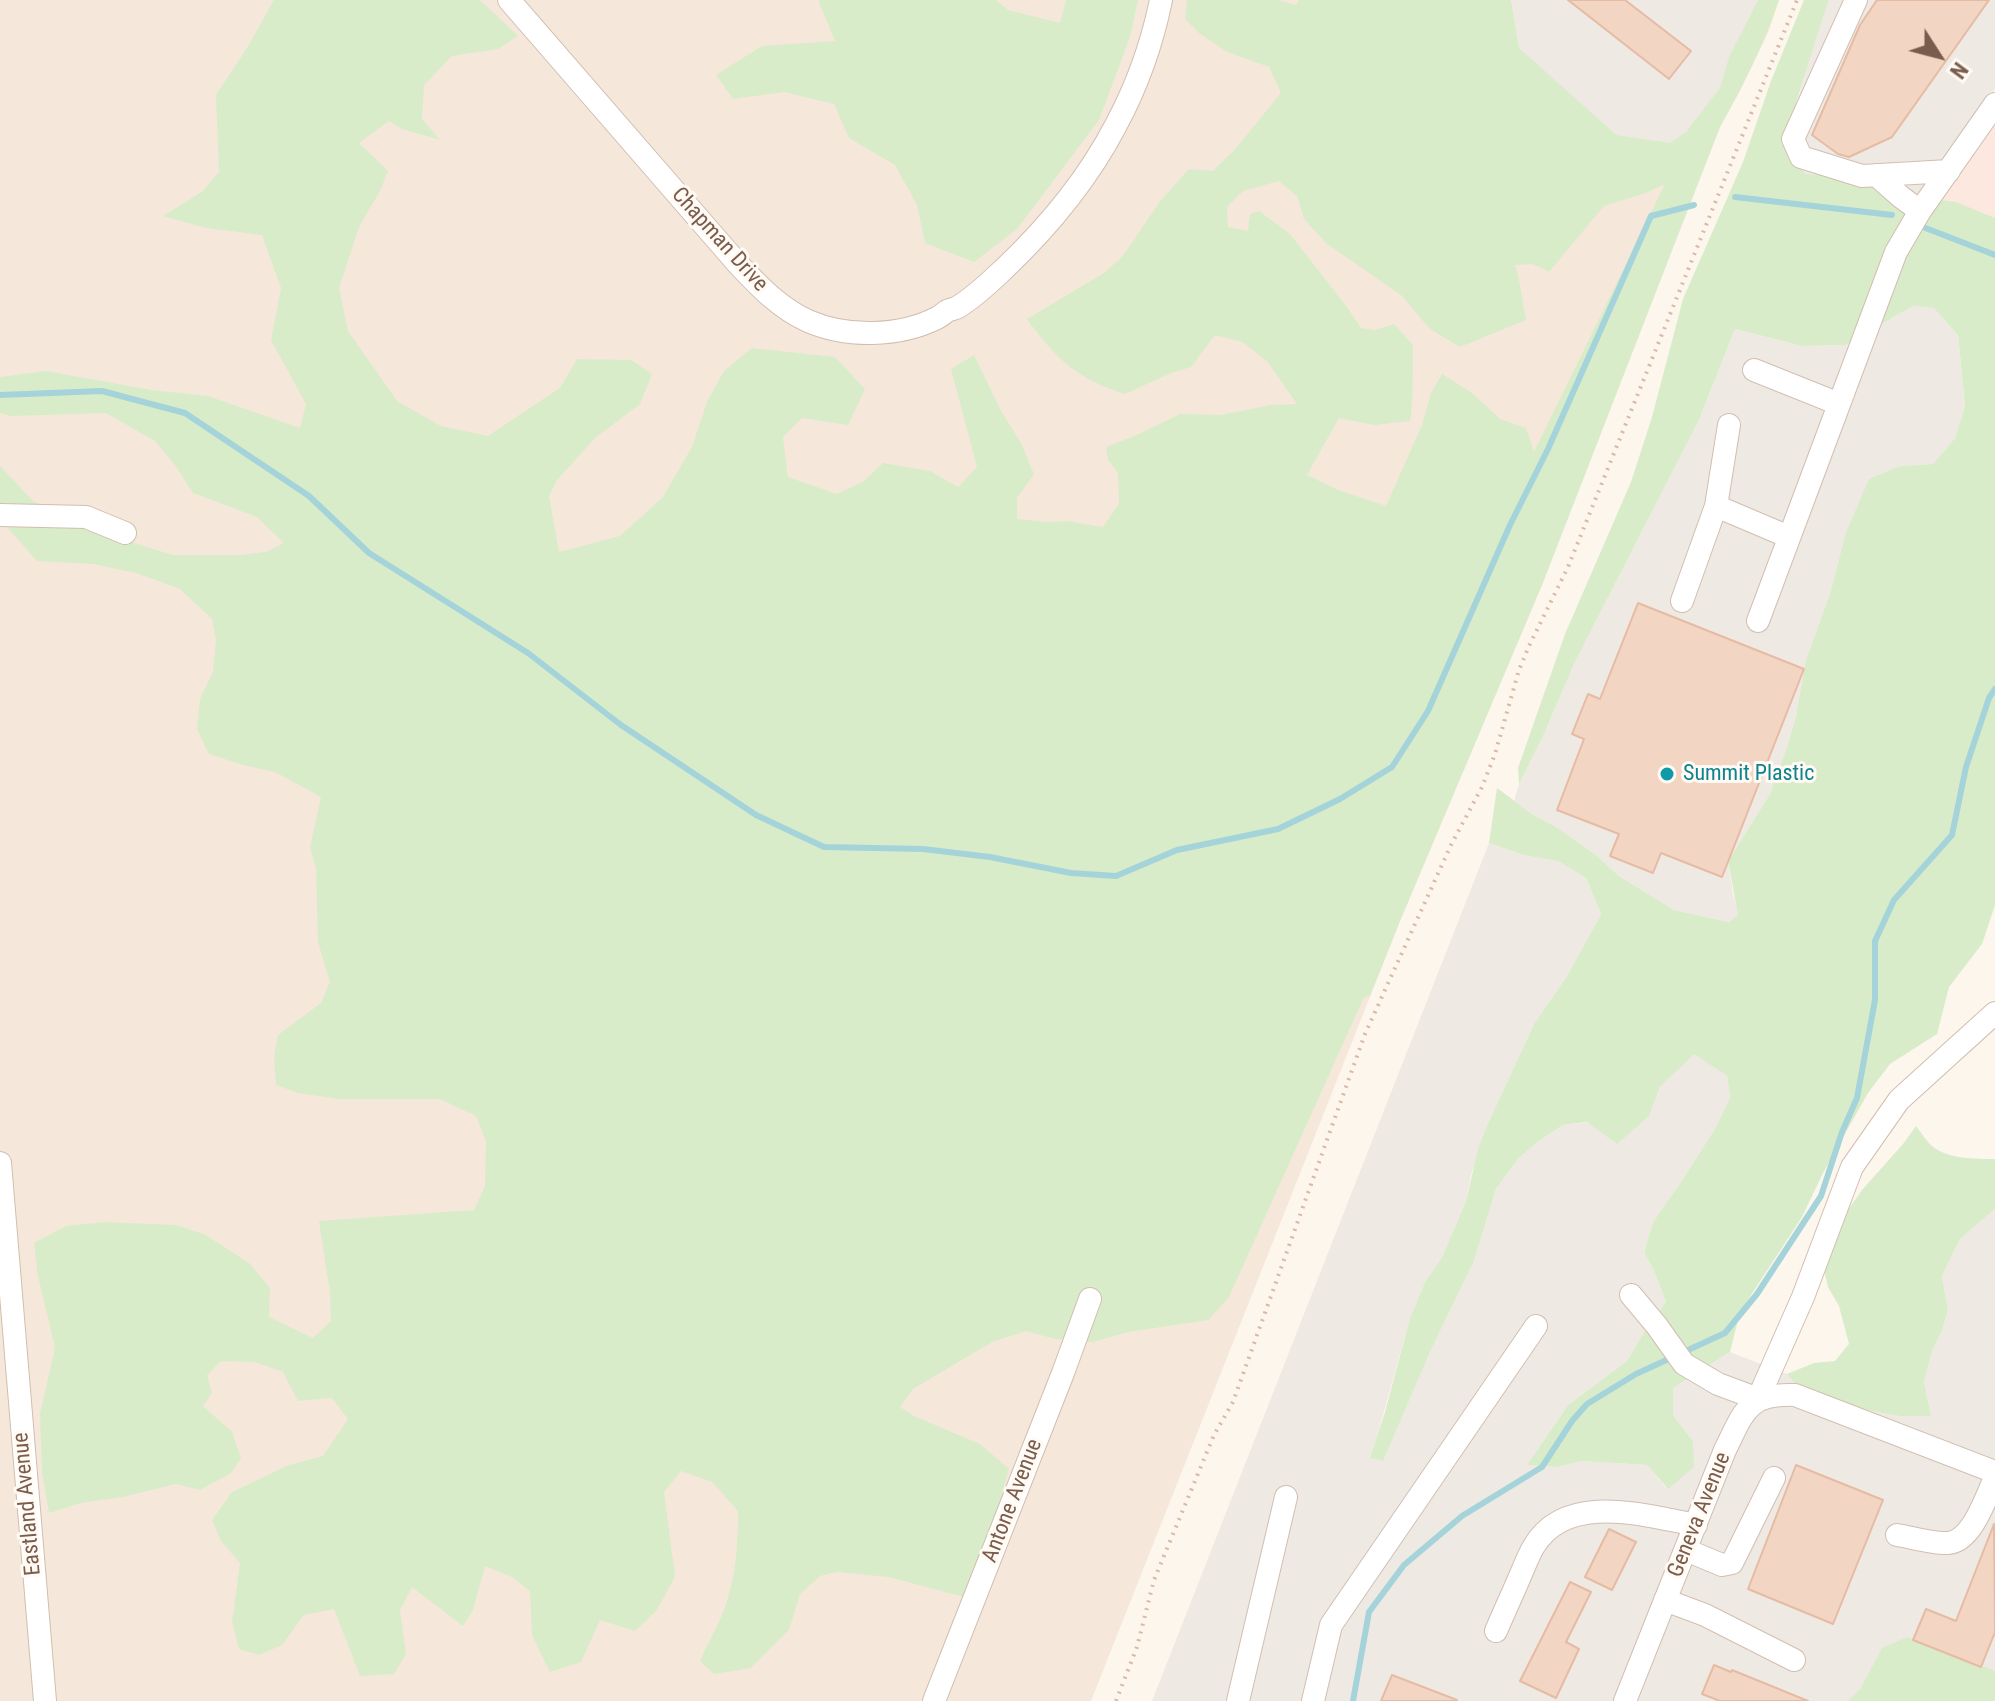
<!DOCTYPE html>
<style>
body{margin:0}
#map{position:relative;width:1995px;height:1701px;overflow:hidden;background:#fdf6ec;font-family:"Roboto Condensed",sans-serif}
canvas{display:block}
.north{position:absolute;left:1899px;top:16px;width:80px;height:80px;-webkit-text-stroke:6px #fffaf3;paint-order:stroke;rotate:126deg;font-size:22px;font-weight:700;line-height:32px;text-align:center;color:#7a5c4d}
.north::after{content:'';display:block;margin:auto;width:28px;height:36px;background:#7a5c4d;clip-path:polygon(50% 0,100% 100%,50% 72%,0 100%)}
</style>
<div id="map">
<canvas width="1995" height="1701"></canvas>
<div class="north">N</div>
</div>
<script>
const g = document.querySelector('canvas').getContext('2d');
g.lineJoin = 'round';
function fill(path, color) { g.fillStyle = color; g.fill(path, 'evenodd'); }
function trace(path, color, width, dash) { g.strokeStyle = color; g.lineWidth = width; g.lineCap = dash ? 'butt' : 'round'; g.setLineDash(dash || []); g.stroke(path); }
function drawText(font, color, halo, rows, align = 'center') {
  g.font = font + ' "Roboto Condensed",sans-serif'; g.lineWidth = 6; g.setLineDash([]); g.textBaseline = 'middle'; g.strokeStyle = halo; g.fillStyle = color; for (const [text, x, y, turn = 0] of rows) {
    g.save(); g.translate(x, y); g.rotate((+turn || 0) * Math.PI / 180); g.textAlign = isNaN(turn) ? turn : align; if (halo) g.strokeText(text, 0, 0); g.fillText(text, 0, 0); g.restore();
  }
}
fill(new Path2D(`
 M0,0H1511L1519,48L1686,132L1758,0H1779L1768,33L1740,91L1720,127L1542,585L1400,921L1091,1701H0Z`), '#f5e8da');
fill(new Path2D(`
 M1995,118V218L1936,200Z`), '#fde8e0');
fill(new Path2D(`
 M1511,0H1758L1729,57L1720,88L1686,132L1670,143L1616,135L1519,48Z
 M1829,0H1995V89L1911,212L1841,176L1805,175L1783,142L1798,99L1815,38Z
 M1913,306L1935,308L1958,335L1965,406L1955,438L1933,464L1900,466L1845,535L1830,594L1787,747L1770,794L1728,861L1733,894L1739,915L1729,922L1674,910L1619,876L1596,855L1556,827L1532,814L1514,801L1519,784L1544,734L1575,662L1699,420L1735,329L1802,346L1845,345Z
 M1489,843L1523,855L1558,861L1586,878L1601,914L1567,976L1534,1024L1489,1121L1471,1175L1466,1201L1442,1257L1425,1282L1410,1318L1371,1458L1383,1460L1431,1350L1474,1261L1496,1189L1518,1159L1537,1142L1563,1125L1649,1116L1660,1087L1694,1053L1727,1076L1730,1098L1716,1127L1681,1182L1653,1222L1644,1252L1654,1271L1666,1302L1643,1334L1627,1361L1568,1405L1527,1465L1556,1467L1581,1461L1647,1465L1667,1489L1693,1441L1673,1415V1388L1730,1352L1787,1374L1796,1385L1821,1395L1866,1410L1899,1416H1931L1924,1381L1933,1349L1942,1331L1948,1310L1942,1276L1960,1239L1995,1209V1701H1152Z`), '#efe9e4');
fill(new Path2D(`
 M274,0H480L518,36L498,49L452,56L424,85L422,119L440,140L402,129L389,121L359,143L388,171L380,191L359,227L339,288L348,331L397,401L441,426L488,436L560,388L577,359L631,360L652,374L640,404L595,438L557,480L549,496L559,552L620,536L663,497L692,447L707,402L724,371L752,348L835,357L865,389L848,425L802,418L783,437L788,477L837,494L864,481L883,463L930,471L958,487L977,467L951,369L974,355L1001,411L1021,443L1034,474L1017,498V519L1046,522L1068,521L1103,527L1119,504L1118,473L1108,460L1106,447L1137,435L1180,414L1221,415L1271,405L1297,404L1267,361L1242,342L1215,335L1191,367L1171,373L1125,394C1076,378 1057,360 1027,319L1104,273L1122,257L1161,200L1189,169L1213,171L1236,148L1281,93L1269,67L1227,52L1199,33L1185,19L1187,0H1278L1296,5L1299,0H1511L1519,48L1616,135L1670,143L1686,132L1720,88L1729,57L1758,0H1779C1764,44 1743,86 1720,127L1542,585L1400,921L1370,996L1364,997L1229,1297L1208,1320L1128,1332L1093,1342L1055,1339L1026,1331L992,1342L913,1389L900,1407L914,1416L980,1444L1009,1469L989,1538L964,1597L889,1577L837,1572L820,1576L800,1594L789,1630L751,1668L714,1674L700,1661C708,1643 718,1626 725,1607C736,1576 738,1544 738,1511L712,1482L681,1471L664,1492L675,1576L657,1610L635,1631L600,1620L581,1662L550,1672L532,1635L530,1591L514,1578L485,1566L473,1610L463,1626L412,1587L400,1610L406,1654L394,1674L360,1676L334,1609L304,1615L282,1645L259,1655L239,1649L232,1622L240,1563L221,1541L212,1520L232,1492L289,1465L323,1456L348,1419L332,1398L298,1401L283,1372L255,1362L221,1361L207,1375L212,1393L203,1406L232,1432L241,1458L231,1473L200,1490L176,1484L123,1497L81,1503L49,1513L42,1472L40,1414L55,1348L38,1276L34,1243L66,1226L105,1222L176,1225L204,1234L249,1263L270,1288L269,1317L313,1338L331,1321L330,1293L319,1221L474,1210L485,1186L486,1141L476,1116L440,1099H338L298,1093L276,1085L274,1057L278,1035L321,1003L330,982L318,942L316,868L310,847L321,797L275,772L243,765L209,754L197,729L200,699L213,672L216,640L212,619L180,589L136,573L93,564L37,561L0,519V466L33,501L95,531L173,555H239L266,552L284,543L257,517L193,493L175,465L155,441L106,413L11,416L0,413V377L46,371L151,390L208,396L300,428L306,404L271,340L281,288L262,235L206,228L163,216L203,191L219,172L216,95L247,48ZM1279,181L1297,196L1304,219L1327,244L1401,295L1430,329L1460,347L1526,320C1522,301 1521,283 1515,265L1533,264L1549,272L1604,206L1646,193L1665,184L1534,452L1526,428L1500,419L1472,393L1442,374L1431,393L1422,425L1386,506L1338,490L1307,475L1339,418L1374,425L1410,421C1414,396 1412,371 1413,345L1394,324L1375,330L1361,328L1349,310L1290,234L1259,211L1250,214L1248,231L1228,227L1227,207L1243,191Z
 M818,0H996L1008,10L1060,23L1066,0H1138L1130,37L1099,120L1017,229L974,262L925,243L917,205L895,165L849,138L834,104L784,92L733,99L716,75L762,46L835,41Z
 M1804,0H1829C1812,47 1800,95 1783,142L1805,174L1841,176L1860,181L1882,193L1956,202L1995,218V905L1982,944L1949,987L1937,1034L1890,1064L1868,1093L1823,1173L1802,1217L1740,1312L1730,1352L1673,1388V1415L1693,1441L1694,1467L1668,1489L1647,1465L1581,1461L1557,1467L1527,1465L1568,1405L1627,1361L1643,1334L1666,1302L1654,1271L1644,1252L1653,1222L1681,1182L1716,1127L1730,1098L1727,1076L1694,1054L1660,1087L1649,1116L1617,1144L1587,1122L1563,1125L1537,1142L1518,1159L1496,1189L1474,1261L1431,1350L1383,1461L1370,1458L1385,1412L1410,1318L1425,1282L1442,1257L1466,1201L1478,1149L1489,1121L1534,1024L1567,976L1601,914L1586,878L1558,861L1523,855L1489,843L1497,788L1532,814L1556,827L1596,855L1619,876L1674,910L1729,922L1738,915L1728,861L1770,794L1787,747L1796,716L1806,661L1830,594L1845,535L1869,479L1900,466L1933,464L1955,438L1965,406L1958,335L1934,308L1913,306L1845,345L1802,346L1735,329L1699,420L1575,662L1544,734L1519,784L1518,768L1565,634L1631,482L1652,417L1683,299L1743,162L1771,81Z
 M1916,1126C1921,1132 1926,1141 1932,1146C1947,1159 1976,1159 1995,1159V1209L1960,1239L1942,1276L1948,1310L1942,1331L1933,1349L1924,1381L1931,1416H1899L1866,1410L1821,1395L1796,1385L1787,1374L1814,1363L1835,1361L1849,1344L1839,1306L1828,1287L1823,1266L1843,1217L1862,1190L1903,1144Z
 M1907,1637L1995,1671V1701H1848L1861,1688L1882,1648Z`), '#d8ecc9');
trace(new Path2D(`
 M1735,197L1892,215
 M1923,227L1995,255
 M0,395L102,391L185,413L309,496L369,553L528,653L621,725L756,815L824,847L923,849L990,857L1071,873L1116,876L1177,850L1278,829L1340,799L1392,767L1428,711L1510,525L1548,449L1651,216L1694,205
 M1353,1701L1369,1612L1404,1565L1462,1516L1542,1467L1572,1421L1587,1404L1636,1374L1725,1333L1757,1294L1821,1196L1842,1132L1857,1098L1875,1000V941L1894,900L1952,835L1966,767L1989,698L1995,689`), '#a5d3da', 6);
const building = new Path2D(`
 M1568,0H1625L1691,51L1669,79Z
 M1877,0H1989L1892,137L1849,157L1838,154L1812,135L1860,25Z
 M1638,603L1804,669L1722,877L1661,853L1653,873L1610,856L1619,834L1557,810L1584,739L1572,734L1588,694L1600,699Z
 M1796,1465L1883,1500L1833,1624L1748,1589Z
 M1994,1524L1995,1632L1981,1667L1913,1640L1926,1609L1956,1621Z
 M1609,1529L1636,1542L1612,1590L1585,1577Z
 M1570,1582L1591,1592L1566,1642L1579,1649L1556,1698L1520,1681Z
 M1714,1665L1731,1672L1732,1670L1808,1701H1720L1702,1694Z
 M1392,1675L1457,1700L1456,1701H1381Z`);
fill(building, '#f3d5c3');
trace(building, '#e6bba3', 2);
const minor = new Path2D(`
 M509,0L738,264C759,286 779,308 808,321C847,338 899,337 937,318C941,316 944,313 947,311C951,309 955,309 958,307C976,296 990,282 1005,268C1049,226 1088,179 1116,125C1137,86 1152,44 1161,0
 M1856,0L1793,139L1801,157L1862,176L1949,171
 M1876,175L1901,197L1920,211
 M1754,370L1839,404
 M1716,506L1789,537
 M0,515L86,517L125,533
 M1682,601L1716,506L1729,425
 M1758,621L1896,252L1920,211L1995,104
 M0,1163L45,1701
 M1631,1295L1657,1326L1684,1364L1718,1384L1758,1399L1803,1297L1852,1167L1899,1100L1995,1013
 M1897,1535C1910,1537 1935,1544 1948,1543C1972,1542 1986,1497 1995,1478
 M1686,1550L1722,1565L1732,1563L1774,1478
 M1665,1600L1705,1615L1794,1660
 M1496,1631C1504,1612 1513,1593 1521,1574C1525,1565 1529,1554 1534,1546C1567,1491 1646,1516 1696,1525
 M934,1701L1063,1373L1090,1299
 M1238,1701L1286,1497
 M1313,1701L1331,1625L1536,1326
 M1625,1701L1725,1450C1744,1412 1747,1393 1795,1395L1995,1472`);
trace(minor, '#d1beb0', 24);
trace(new Path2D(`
 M1116,1701L1137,1647L1154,1580L1214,1435L1233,1402L1365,1034L1451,845L1482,787L1495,754L1519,670L1529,646L1568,567L1797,0`), '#d9b8a5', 4, [2, 6]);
trace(minor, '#fff', 22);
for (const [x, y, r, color] of [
 [1667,774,8,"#0f9aa8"]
]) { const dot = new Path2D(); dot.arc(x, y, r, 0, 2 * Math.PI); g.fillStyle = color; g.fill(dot); trace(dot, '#fffaf3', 3); }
drawText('22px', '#7a5c4d', '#fffaf3', [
 ["Chapman Drive",719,240,48],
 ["Antone Avenue",1013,1501,-69],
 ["Eastland Avenue",28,1504,-95],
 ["Geneva Avenue",1700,1515,-68]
]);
drawText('22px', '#0d838f', '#fffaf3', [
 ["Summit Plastic",1683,774]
], 'left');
</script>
